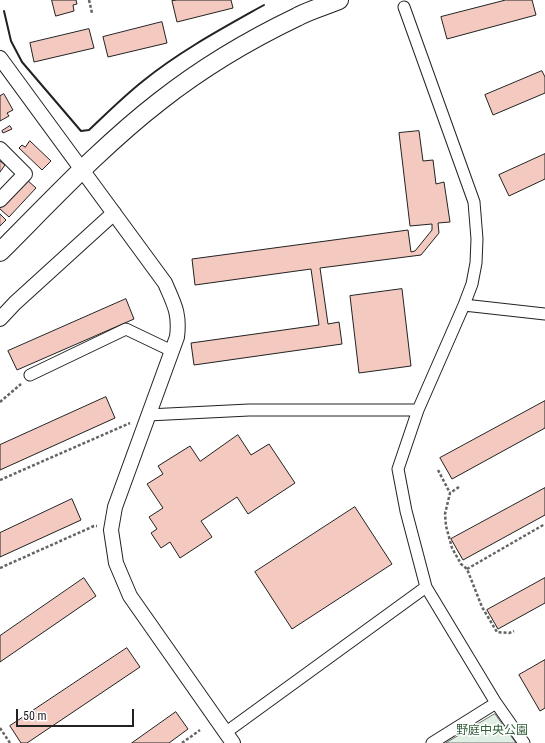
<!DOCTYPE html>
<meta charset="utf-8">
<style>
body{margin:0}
#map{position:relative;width:545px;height:743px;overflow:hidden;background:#fff;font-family:"Roboto Condensed",sans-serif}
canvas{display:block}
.scale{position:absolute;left:16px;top:709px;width:118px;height:18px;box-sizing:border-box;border:2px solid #222;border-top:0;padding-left:5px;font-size:12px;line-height:14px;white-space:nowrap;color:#222;-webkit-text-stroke:3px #fff;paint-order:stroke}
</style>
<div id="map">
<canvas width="545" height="743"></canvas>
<div class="scale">50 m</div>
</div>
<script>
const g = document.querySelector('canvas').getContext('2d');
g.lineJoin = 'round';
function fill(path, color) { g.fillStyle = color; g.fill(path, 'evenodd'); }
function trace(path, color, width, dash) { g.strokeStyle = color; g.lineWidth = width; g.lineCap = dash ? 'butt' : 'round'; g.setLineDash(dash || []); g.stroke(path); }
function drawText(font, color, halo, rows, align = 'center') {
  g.font = font + ' "Roboto Condensed","Noto Sans JP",sans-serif'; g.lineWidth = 3; g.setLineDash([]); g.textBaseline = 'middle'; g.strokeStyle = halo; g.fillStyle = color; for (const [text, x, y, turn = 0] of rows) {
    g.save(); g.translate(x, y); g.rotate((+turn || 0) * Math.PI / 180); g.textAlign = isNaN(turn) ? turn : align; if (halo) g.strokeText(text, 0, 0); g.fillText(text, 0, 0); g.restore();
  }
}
const green = new Path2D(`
 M495,714L516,743H446Z`);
fill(green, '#e0efe3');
trace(green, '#6f6f6f', 1);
const building = new Path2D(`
 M52,0H76L77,4L73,5L74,11L56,16Z
 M178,0H231L233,8L177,22L172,1Z
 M506,0H532L536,15L447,39L441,17Z
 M162,22L167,43L108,57L103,37Z
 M89,29L94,48L34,62L30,43Z
 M542,71L545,77V93L493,115L485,95Z
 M4,94L13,110L7,113L9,116L0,121V96Z
 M10,126L12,129L3,133L2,131Z
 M419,131L423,161L433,160L436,184L444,182L450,222L438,223L439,233L421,255L320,268L328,324L339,322L342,344L194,365L191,343L319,325L311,269L195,285L192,259L408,230L411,252L415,251L432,230V224L410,226L399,133Z
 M30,141L51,161L42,170L19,148L22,145L25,147Z
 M545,154V179L509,196L499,175Z
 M0,161L5,165L0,172Z
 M27,180L36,188L9,217L0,209Z
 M0,214L6,220L0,226Z
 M402,289L411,366L359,373L350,296Z
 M126,299L134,319L17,370L8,351Z
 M106,397L115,418L0,470V445Z
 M545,401V428L452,479L440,458Z
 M238,435L251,455L269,444L295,483L248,514L237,497L201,521L212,537L180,558L170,542L161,548L151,533L157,529L149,517L163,508L147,484L163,474L158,466L190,446L200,461Z
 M545,488V515L463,560L451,539Z
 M72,499L81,520L0,557V533Z
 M355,507L392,564L292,629L255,572Z
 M84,578L96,596L0,662V636Z
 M545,578V603L498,629L487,610Z
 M127,648L140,667L27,743H21L10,726Z
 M545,660V708L540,711L519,675Z
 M176,712L188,729L169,743H132Z`);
fill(building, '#f3c9c0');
trace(building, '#222', 1);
const pedestrian = new Path2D(`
 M404,7L474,202L477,239L476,263L472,284L464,305L418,410L398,469L406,511L426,587L496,703L432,743
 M464,305L545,314
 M30,375L126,329L172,351
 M148,415L249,410H418
 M496,703L524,743
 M225,733L426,587`);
const minor = new Path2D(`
 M0,58L165,283C174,304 180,313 177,337L115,507L111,530L116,563L130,596L233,743
 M0,149L25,174L0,200
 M0,319L15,303L114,213`);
const tertiary = new Path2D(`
 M0,252C52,200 102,146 160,101C202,68 249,40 297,17C310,10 325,6 339,0`);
trace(pedestrian, '#222', 13);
trace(minor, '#222', 16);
trace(tertiary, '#222', 20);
trace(new Path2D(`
 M89,0L92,13
 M0,402L21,384
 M438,470L450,493
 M0,480L130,423
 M459,487L450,493L445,514L446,526L452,548L461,564L467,569L482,607L497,632L509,633L514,631
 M0,568L94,526H97
 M467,569L545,524
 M0,728L10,743
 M182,743L200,730`), '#646464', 2.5, [3, 2]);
trace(pedestrian, '#fff', 11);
trace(minor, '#fff', 14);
trace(tertiary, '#fff', 18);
trace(new Path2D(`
 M4,11L11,41L22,62L81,131L89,130C107,113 124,96 143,81C180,51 223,28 264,5`), '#222', 2);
drawText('12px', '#2f5e38', '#fff', [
 ["野庭中央公園",492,731]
]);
</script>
